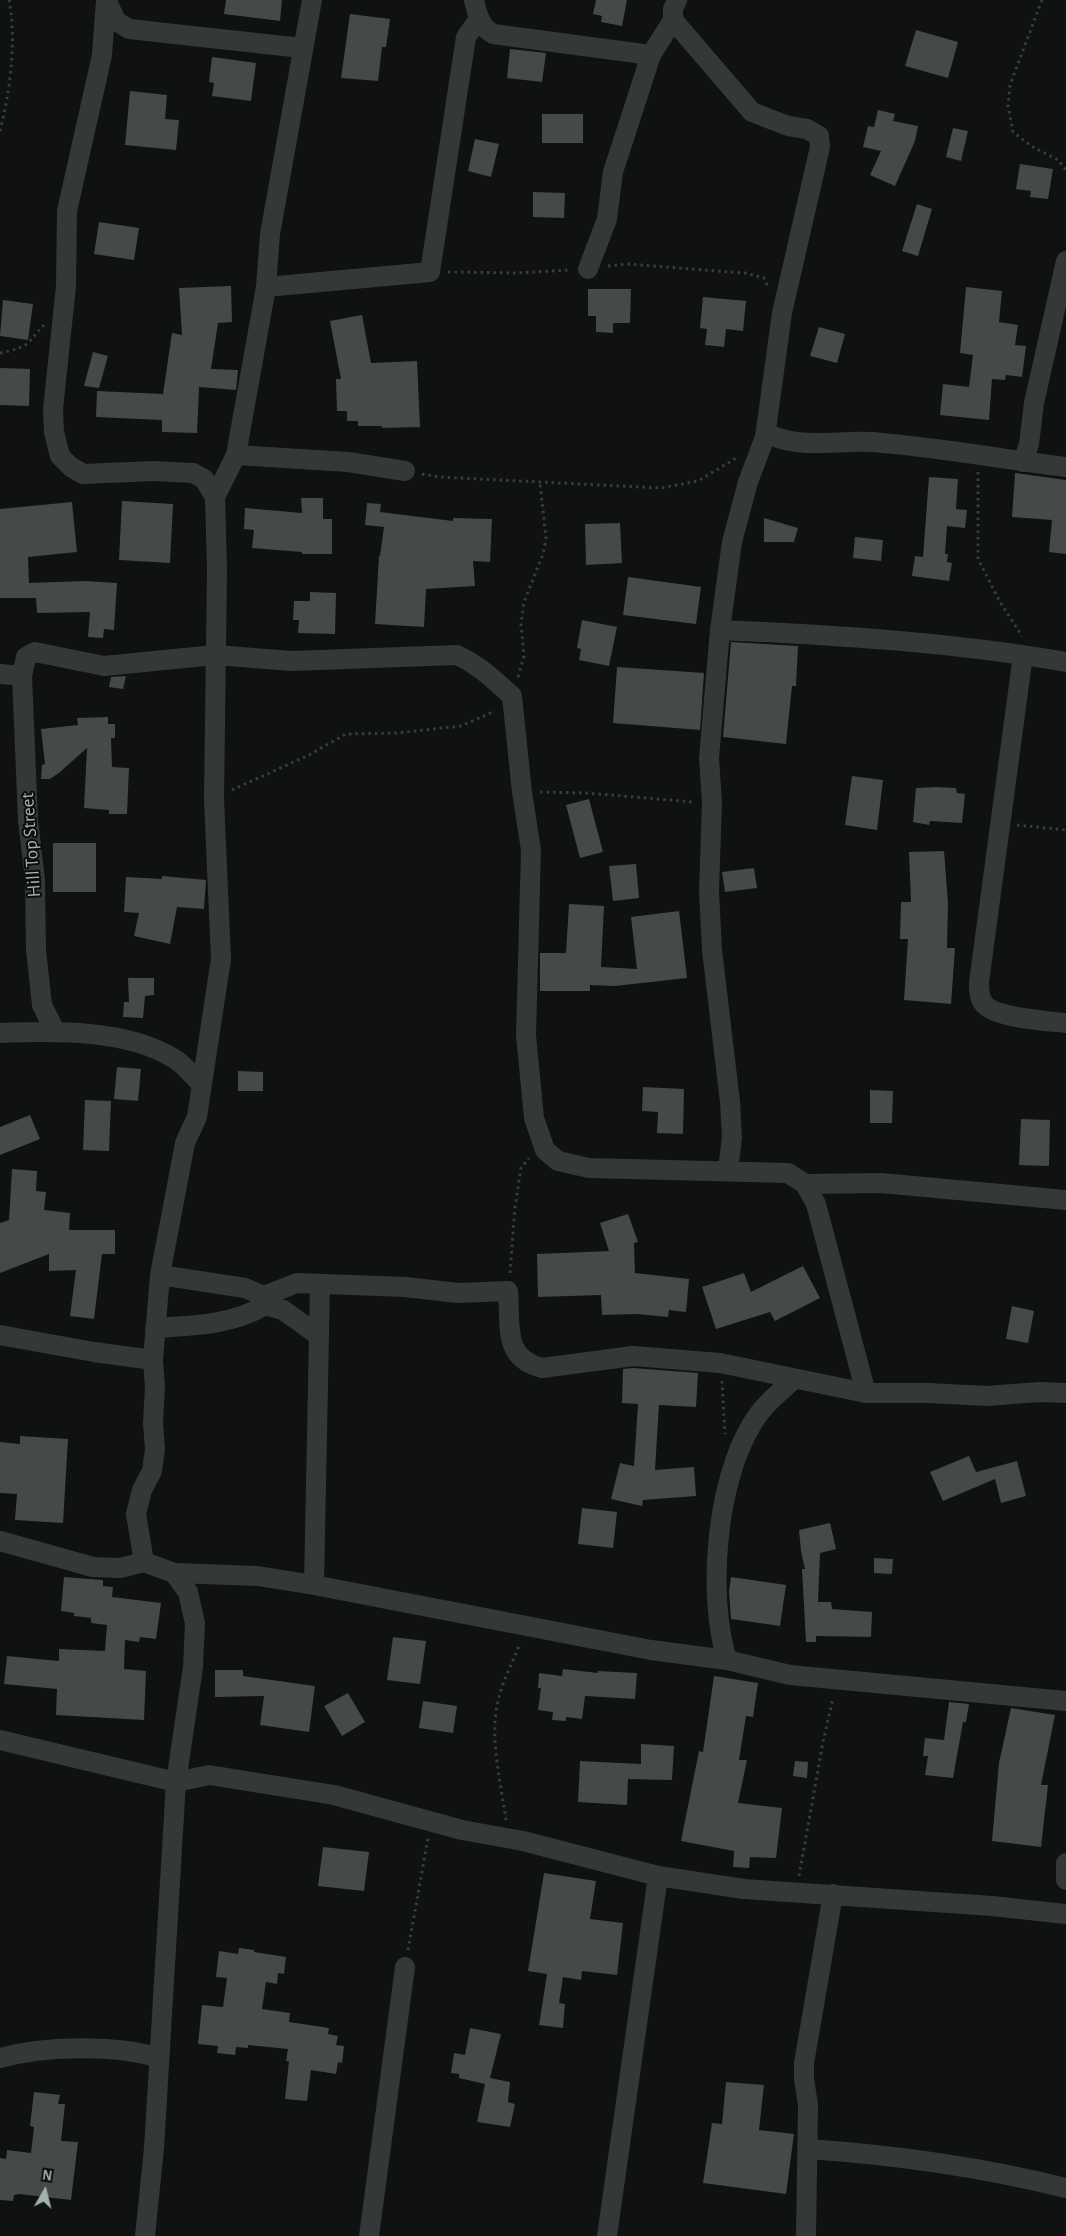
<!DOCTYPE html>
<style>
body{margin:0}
#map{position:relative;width:1066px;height:2236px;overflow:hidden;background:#101111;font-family:"Alegreya Sans",sans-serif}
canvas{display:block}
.north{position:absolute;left:20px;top:2166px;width:50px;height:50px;-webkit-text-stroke:4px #0b0c0c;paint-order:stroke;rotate:8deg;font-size:14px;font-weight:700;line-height:20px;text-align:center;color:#a3b1b0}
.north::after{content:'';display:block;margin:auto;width:18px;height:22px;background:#a3b1b0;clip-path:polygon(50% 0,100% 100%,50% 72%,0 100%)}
</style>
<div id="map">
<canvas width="1066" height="2236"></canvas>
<div class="north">N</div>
</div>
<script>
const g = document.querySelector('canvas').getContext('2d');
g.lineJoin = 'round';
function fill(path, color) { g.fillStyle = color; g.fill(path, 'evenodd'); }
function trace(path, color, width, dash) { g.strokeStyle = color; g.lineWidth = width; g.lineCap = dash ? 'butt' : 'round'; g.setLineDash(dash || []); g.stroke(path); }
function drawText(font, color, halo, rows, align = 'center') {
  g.font = font + ' "Alegreya Sans",sans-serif'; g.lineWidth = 4; g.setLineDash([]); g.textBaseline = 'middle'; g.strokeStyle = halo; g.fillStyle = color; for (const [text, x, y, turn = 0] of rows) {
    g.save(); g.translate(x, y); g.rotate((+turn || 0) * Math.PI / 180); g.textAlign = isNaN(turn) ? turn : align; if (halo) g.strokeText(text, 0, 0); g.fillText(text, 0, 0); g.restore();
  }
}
fill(new Path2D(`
 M226,0H282L280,21L224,14Z
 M596,0H627L622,26L601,22L602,16L593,14Z
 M350,14L390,19L386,47H382L378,81L341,78Z
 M916,30L958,42L948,78L905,66Z
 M510,49L546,53L542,82L507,78Z
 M212,57L256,63L251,101L212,96L214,83L209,82Z
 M130,91L167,95L165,119L179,120L176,150L125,145Z
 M878,110L895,114L893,121L918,126L915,141L895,186L870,175L881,151L863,147L868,126L874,127Z
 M542,114H583V143H542Z
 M953,128L968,131L961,161L946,157Z
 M475,139L499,144L491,177L468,171Z
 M1020,164L1053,169L1048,199L1030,197L1031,191L1016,189Z
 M533,192L565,193L564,218L533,217Z
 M917,204L932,209L918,256L902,251Z
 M99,222L139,228L134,260L94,254Z
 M231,286L232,322L218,323L211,369L238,370L236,390L199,387L197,433L162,432V420L96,417L97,391L163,394L172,333L182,335L179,288Z
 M966,287L1002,291L999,322L1018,325L1015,345L1026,346L1022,377L1006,375L1005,380L992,379L989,420L940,415L943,384L969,387L973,355L960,353Z
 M588,289H631L630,323H613V333L596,332V316H588Z
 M703,297L746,301L743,331L726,329L724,347L705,345L707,329L700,328Z
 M3,300L33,304L28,340L0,336Z
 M362,315L371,363L417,361L420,427L382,428V426H358V421H347V411H337L336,379H341L330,321Z
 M819,327L845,334L837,363L810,356Z
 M93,352L108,356L99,388L84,386Z
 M0,368L30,369L29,406L0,405Z
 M1015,473L1066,480V554L1049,552L1052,520L1012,517Z
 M929,477L958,479L956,509L967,510L965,528L947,526L945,554H948L947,562L952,563L949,581L912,576L915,556L923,557Z
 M301,498H323V519H332V554H302V552L252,548L254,530L244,529L245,508L302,513Z
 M122,501L173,504L170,563L119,560Z
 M72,502L77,552L28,557L29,583L85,581L117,583L114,630L104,629L103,638L88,637L90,612L37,613L36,598H0V509Z
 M367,503L381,504L380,512L453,521V518L492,519L490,562L473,561L475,586L426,589L424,627L375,624L379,556H380L384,527L365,525Z
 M764,518L798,528L794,542H764Z
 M620,523L622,563L586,565L585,524Z
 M855,537L883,540L881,561L853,558Z
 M628,577L701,587L696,624L623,615Z
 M310,592L336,593L335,634L298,633L299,620H293L294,601H310Z
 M582,620L617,627L609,666L579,660L581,649L577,648Z
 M731,642L798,646L796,686H792L786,744L723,737Z
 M617,667L704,673L700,730L613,723Z
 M126,676L123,689L109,687L111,677Z
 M108,717V724H115V738H111L112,767L129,768L127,814H109V810L84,808L87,748L60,772L50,779H41L42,765L45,764L41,729L78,725L77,718Z
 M852,776L883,780L877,830L845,825Z
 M936,787L956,788L957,793L965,794L962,823L930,821L929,825L913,822L916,788Z
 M589,799L603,852L580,858L566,805Z
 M53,843H96V892H53Z
 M944,851L948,903L947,948H955L951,1004L904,1000L908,939H900L901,902H911L909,852Z
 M636,864L639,898L613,901L609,866Z
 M754,868L757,888L725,892L722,872Z
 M162,876L206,880L204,909L177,907L170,944L134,936L139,913L124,912L126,877L162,879Z
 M569,904L604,906L601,967L637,969L631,917L679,911L687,978L615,986L590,985V991H540V953H566Z
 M128,978H154V995L145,996L143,1018L123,1017L124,1002H129Z
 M117,1067L141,1069L138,1101L114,1099Z
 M238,1071L263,1072V1091H238Z
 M643,1087L684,1089L683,1134L657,1133L658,1112L642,1111Z
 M870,1090L893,1091L892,1123H870Z
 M85,1100L111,1101L109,1151L83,1150Z
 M30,1115L40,1139L0,1155V1127Z
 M1021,1119L1050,1120L1049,1166L1019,1165Z
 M12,1169L37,1171L36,1191L46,1192L44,1210L70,1213L69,1230H115V1254H102L94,1319L70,1316L76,1270L49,1271V1254L0,1273V1223L9,1220Z
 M628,1214L638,1242L634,1243L635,1273L689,1279L686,1312L669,1310L668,1317L636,1314L602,1315L601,1295L538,1297L537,1254L609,1251L600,1223Z
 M803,1266L820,1298L775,1321L770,1312L716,1329L702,1287L744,1273L751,1292Z
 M1012,1306L1034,1311L1028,1343L1006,1339Z
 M633,1368L698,1373L696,1407L659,1405L655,1470L694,1467L696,1496L643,1500L642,1506L611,1499L620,1463L634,1466L638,1404L622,1403L623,1369Z
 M20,1436L68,1439L63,1523L15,1520L17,1494L0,1493V1442L20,1444Z
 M969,1456L976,1472L1017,1461L1026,1496L1001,1503L995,1479L943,1501L930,1472Z
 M582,1508L617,1512L613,1548L578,1544Z
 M830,1523L836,1549L820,1553L818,1602H831L832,1609L872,1612L871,1637L816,1636V1642H806L802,1569H805L801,1551L799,1530Z
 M874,1558L893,1559L892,1574L874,1573Z
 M64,1577L103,1580V1586L113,1587L112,1597L161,1603L156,1639L140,1637L139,1642L125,1640L124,1669L146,1671L144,1720L56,1715L57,1689L4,1684L7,1656L59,1661V1649L105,1651L107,1625L91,1623V1618L74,1616V1613L61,1611Z
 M731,1577L786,1585L780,1626L731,1619L729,1592Z
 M393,1637L426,1641L420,1684L387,1680Z
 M563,1669L598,1673V1671L637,1673L635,1699L585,1696L582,1719L566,1717V1721L552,1720L553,1712L538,1710L541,1688H538L539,1673L562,1676Z
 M215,1670H243V1676L315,1686L309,1732L260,1725L264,1696L215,1697Z
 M714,1676L758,1683L753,1717L746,1716L739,1760H747L738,1803L782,1808L776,1858L750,1857L749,1868L733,1867L734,1851L681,1841L699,1751L703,1752Z
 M348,1693L365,1722L342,1736L324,1706Z
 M423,1701L457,1706L453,1733L419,1728Z
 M949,1702L969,1704L966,1722H963L953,1778L925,1775L928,1756H923L925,1738L944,1740Z
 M1011,1708L1055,1715L1041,1785H1048L1041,1847L992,1841L999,1763Z
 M641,1744L674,1746L672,1780L628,1779L627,1805L578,1802L580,1761L641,1764Z
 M795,1761L808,1762L807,1778L793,1776Z
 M323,1847L369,1852L364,1891L318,1886Z
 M544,1873L596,1881L590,1919L623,1923L617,1975L582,1971L581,1980L563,1977L559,2003L565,2004L563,2028L539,2025L547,1974L528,1971Z
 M239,1948L254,1950V1952L286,1957L284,1974L278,1973L277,1984L266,1982L262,2009L290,2013L289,2022L329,2028L328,2034L338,2036L336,2045L344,2046L342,2063L338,2062L336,2074L311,2070L307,2101L285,2099L289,2061H286L288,2049L248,2045V2048L236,2047L235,2055L217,2053L218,2046L198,2044L202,2005L223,2007L227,1978L216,1977L219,1951L238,1954Z
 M470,2028L501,2034L490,2078L510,2082L508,2102L515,2104L510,2127L477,2122L485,2084L459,2078V2074L451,2073L454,2053L465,2055Z
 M726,2082L764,2085L759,2130L794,2134L786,2194L703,2183L712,2123L722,2124Z
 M34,2092L60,2095L58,2104H65L61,2141L78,2142L71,2200L19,2194L14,2195L13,2201L0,2200V2158L6,2159L7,2150L31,2153L34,2127L30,2126Z`), '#444949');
trace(new Path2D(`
 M1042,0L1010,85L1008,106L1013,132L1031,146L1058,160L1066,170
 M0,131C10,91 17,40 9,0
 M608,266L627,264L745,273L764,278L768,287
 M448,272L516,273L569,270
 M0,353C30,347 25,345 44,325
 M978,472V559L1000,602L1022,636
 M422,474L439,477L661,488L698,481L736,458
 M518,677L524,656L521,624L524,602L543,554L546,538L540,483
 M232,790L309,755L346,734L397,733L461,726L495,711
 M540,792L587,793L693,802
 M1017,825L1066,830
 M510,1273L515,1207L521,1168L529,1158
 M722,1381L725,1434
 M506,1820C501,1782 489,1738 498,1701C502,1682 513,1662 520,1643
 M799,1876L823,1742L833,1698
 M408,1950L428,1838`), '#383d3d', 3, [2.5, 4]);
trace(new Path2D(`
 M106,0L102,55L67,211L66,286L53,409L54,432L60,456L71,467L83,474L154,471L193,473L204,479L215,497
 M474,0C477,13 480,27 493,34L651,55
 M677,0L673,9V20L752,112L788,126L807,129L819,136L820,147L782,313L765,437L748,482L732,542L720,630L709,758L712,803L709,891L712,950L730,1102L732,1138L728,1170
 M107,1L116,21L129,29L302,48
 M588,269L607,219L613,172L651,55L673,20
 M266,287L430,272L466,37L479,19
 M766,433C799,450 836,440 872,442C937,447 1001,459 1066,467
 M236,455L348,462L405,471
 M1023,462L1029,444L1034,403L1066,261
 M720,630C836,635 951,642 1066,662
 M1023,655L979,982C979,990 979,998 984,1004C995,1018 1048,1021 1066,1023
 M0,674L22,676
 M55,1031L42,1005L36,950L35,880L28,820L22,676L26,657L35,652L104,666L215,655L292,661L457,655C479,665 494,680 512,696L522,792L531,850L526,1035L534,1118L545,1150L558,1161L589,1168L788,1173L805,1184L816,1204L866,1393
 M0,1033C54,1031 126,1029 173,1058C184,1064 193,1076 201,1084
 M805,1184L881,1183L1066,1200
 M160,1275L245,1288L264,1296L297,1283L405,1287L458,1293L508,1291C511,1325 502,1358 542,1368L633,1356L720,1363L866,1393H928L987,1396L1040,1392L1066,1393
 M265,1305L283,1310L318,1335
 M155,1328C192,1326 233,1325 265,1305L264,1296
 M0,1335L94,1352L153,1360
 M0,1541L93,1567L120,1568L144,1562
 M174,1573L258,1576L314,1585L651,1650L727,1660L790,1675L1066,1701
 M314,1585L320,1284
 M727,1660C707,1595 716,1483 752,1424C762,1406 779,1393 793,1380
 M0,1740L176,1782L209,1775L334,1795L462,1830L523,1841L658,1876L744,1889L992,1906L1066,1914
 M1066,1863V1880
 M0,2058C44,2046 115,2044 159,2058
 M808,2149C896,2155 981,2167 1066,2188
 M145,2236L154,2148L176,1782L193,1667L195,1623L188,1592L174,1573L144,1562L136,1514L142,1490L152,1471L155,1449L153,1423L155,1387L153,1360L160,1275L185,1143L197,1117L221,959L214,799L217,570L215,497L236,455L266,287L270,234L312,0
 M369,2236L405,1967
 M607,2236L658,1876
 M806,2236L808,2105L804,2079V2063L833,1894`), '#343838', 20);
drawText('19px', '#a3b1b0', '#0b0c0c', [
 ["Hill Top Street",31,845,-94]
]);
</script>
